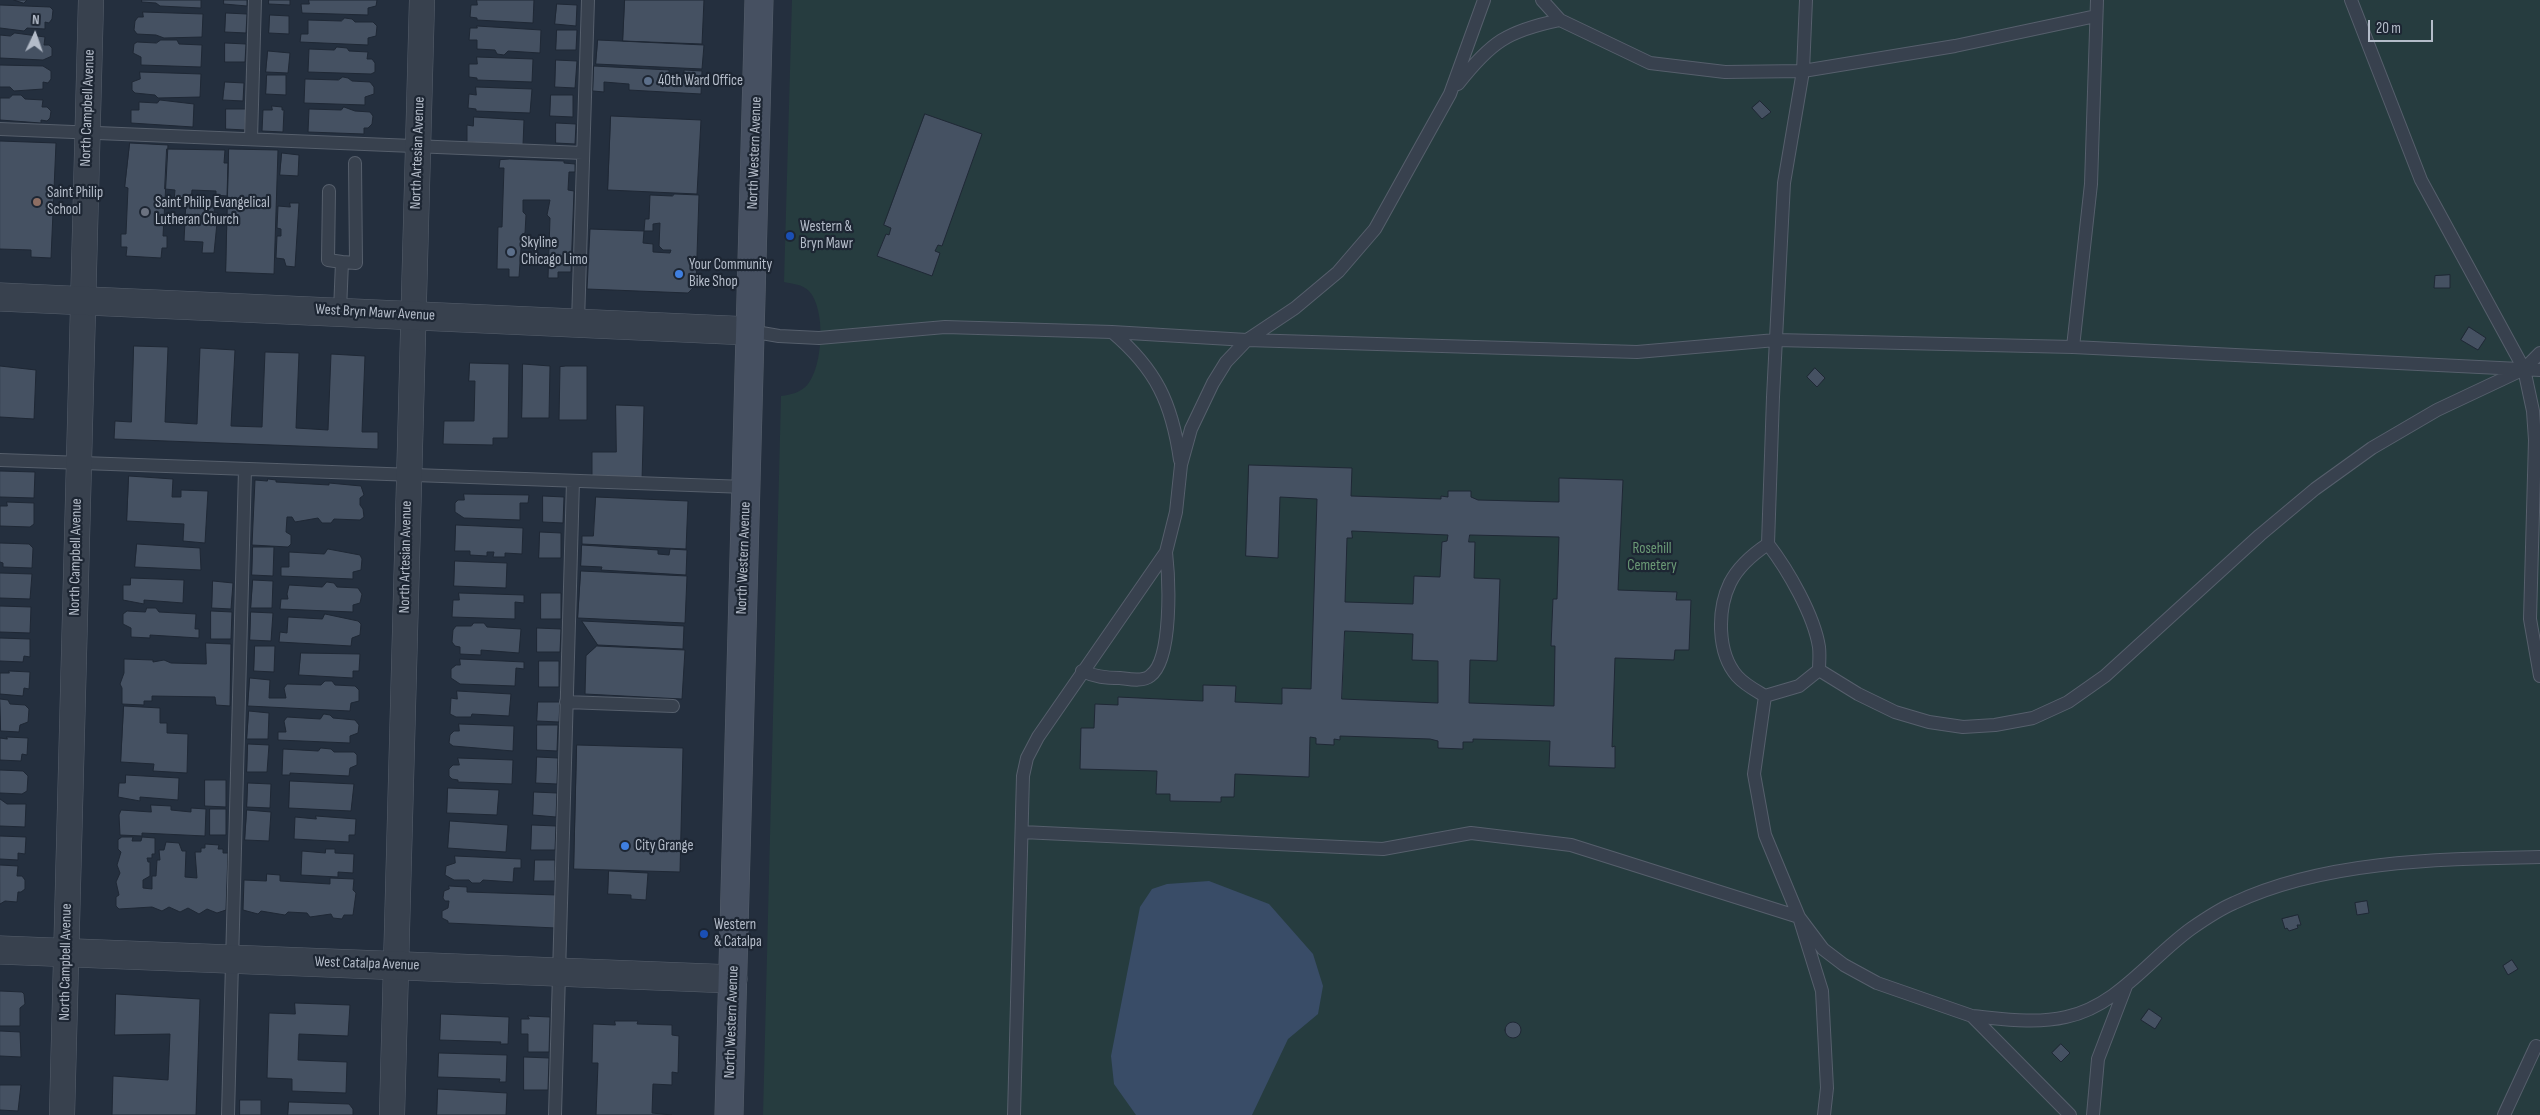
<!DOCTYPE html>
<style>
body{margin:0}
#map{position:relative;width:2540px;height:1115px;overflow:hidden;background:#242f3e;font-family:"Sofia Sans Condensed",sans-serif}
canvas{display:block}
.north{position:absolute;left:10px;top:10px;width:50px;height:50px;-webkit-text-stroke:4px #1d2633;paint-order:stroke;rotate:3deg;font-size:14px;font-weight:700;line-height:20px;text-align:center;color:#b4bcc9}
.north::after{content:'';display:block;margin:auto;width:18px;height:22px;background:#b4bcc9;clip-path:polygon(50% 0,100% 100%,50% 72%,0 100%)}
.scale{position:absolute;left:2368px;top:20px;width:65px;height:22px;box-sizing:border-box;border:2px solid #b4bcc9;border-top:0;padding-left:6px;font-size:15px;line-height:18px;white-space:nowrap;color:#b4bcc9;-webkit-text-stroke:4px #1d2633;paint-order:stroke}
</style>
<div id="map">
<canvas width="2540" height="1115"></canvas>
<div class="north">N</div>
<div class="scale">20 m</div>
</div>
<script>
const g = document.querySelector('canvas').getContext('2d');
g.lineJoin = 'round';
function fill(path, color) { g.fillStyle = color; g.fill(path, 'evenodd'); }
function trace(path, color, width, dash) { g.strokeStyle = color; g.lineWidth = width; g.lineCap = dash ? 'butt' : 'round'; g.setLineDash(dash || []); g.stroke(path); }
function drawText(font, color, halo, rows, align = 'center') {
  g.font = font + ' "Sofia Sans Condensed",sans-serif'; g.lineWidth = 4.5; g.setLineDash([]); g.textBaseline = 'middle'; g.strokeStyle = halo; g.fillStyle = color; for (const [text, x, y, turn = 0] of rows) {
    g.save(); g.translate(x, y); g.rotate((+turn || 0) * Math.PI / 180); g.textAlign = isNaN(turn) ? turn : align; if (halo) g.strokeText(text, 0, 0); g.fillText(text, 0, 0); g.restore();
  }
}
fill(new Path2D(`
 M792,0H2540V1115H763L781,396C791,395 802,392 808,384C823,365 826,309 809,291C802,284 793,284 784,282Z`), '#263c3f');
fill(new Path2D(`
 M1209,881L1269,904L1313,954L1323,986L1318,1014L1288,1039L1252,1115H1136L1114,1084L1111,1056L1140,907L1152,889L1167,884Z`), '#394c67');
const building = new Path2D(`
 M14,0H27L24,3Z
 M142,0H201V8L160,6L156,3L142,2Z
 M224,0H247V6L224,4Z
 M269,0H290V5L269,4Z
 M309,0H377L376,6L368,8V15L302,13L301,4H309Z
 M477,0H534L533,23L477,20V18L470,17L471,5H477Z
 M625,0H704L702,44L623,41Z
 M557,4L577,5L576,26L555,24Z
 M0,5L50,7L53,10L52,19L49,23L45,22V29L27,28L24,31L0,28Z
 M143,12L203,14L202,37L164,38L156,35L137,34L134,30L135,21L138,17H143Z
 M226,13L247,14L246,33L225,32Z
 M270,15L289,16V34L269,33Z
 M345,18L352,19L355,22H373L377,26L376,36L368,38V45L300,42L301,34H308V20L341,21Z
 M477,26L541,30L540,53L508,51L504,55L497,54L495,50L477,49V40H469L470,28H477Z
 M557,30H577L576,50H556Z
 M15,33L45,37L44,45H49L52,48V56L43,60L0,58V35L10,36Z
 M161,40H177L179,44L202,45L201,67L141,65V57L133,53L134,44L137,42L156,43Z
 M598,40L704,45L702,69L596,64Z
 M225,43L246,44L245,62H225Z
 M337,47L347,48L349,51L368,52L367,59H372L375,63V72L371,74L308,72L309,49L334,50Z
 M268,51L290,53L288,73L266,72Z
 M477,57L533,59L532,82L477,80V78L469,77V64H477Z
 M556,60L577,61L575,88L555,87Z
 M0,65L43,66L51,71V79L48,83L43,82V89L14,91L10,87H0Z
 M594,66L669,70V74L684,75V70L702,71L701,94L629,90V84L604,82V92L593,91Z
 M140,72L201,74L200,97L158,98L155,95L135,93L132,90V82L140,79Z
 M267,75H286V95L266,94Z
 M343,77L348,78L352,81L370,82L374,87V94L365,97V105L304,103L305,79L338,80Z
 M225,82L244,83L243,101L223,100Z
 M476,87L532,89L530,113L476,111V109L468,108L469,94L476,95Z
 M13,95H21L25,99L43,100L42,107H47L51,111L50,118L47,121L41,120V123L0,120V98H9Z
 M551,95H573V117L550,116Z
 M160,100L194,104L193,127L131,123V110H139V102L157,103Z
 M1760,101L1771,112L1762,119L1752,108Z
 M272,106L282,107V110H284L283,132L262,131L263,110H272Z
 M344,107L355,111L370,112L373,116L372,124L368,128H364V134L308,132L309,109L341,110Z
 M226,109H246L245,130L226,129Z
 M925,114L982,134L942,246L938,245L935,251L940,253L932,276L877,256L886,234L889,235L891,228L884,225Z
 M611,116L701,120L697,194L608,190Z
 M474,117L524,120L523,145L467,142V125L473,126Z
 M556,123L576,124L575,144L556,143Z
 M0,141L56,143L51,258L31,257V250L0,249Z
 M130,143L168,145L163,236H167V248H162L161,258L126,256L127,247H121V234H126L128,188L125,187Z
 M167,149L225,150L224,163H228L227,196L216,195V191L192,190L191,200L215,202L214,213H218L214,253H202L203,242L184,241L186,201H174L175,190L165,189Z
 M229,149L278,150L274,274L226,272Z
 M282,153L299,155L298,176L280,175Z
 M510,159L564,161V163L575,164V172H569L568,190L574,191L571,272H558V278H548L550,218L547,215L550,200H523V212L526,215L525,233L522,234L519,277H509V269H497L498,227H502L504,168H499L500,160Z
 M675,194L699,195L696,285L688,293L587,289L590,229L644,231L643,243L653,244V252L670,253L671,250H663L659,246L660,223L653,224V231H644L645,219H649L650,195L672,196Z
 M290,203H299L295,267L286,266L284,259L276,258L277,236H281V229L277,228L278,206L290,207Z
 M2450,275V288H2434L2435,276Z
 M2469,327L2486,338L2478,350L2461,340Z
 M134,346L168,347L165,422L197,424L200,348L235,350L231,426L262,427L265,352L299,353L296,428L328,430L331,354L365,356L362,432H378V449L114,439L115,421L131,422Z
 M470,363L509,364L508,438H493V445L443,444L444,421H474L475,381H469Z
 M523,364L550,366L549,418H522Z
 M0,366L36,370L34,419L0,417Z
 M566,366H587V420H559L560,367Z
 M1815,368L1825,378L1817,387L1807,377Z
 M616,405L644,406L642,481L592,480V452H616Z
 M1249,465L1352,468L1351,496L1441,499V496L1448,497V491H1471V497L1478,500L1559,502V478L1623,480L1618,590L1677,592L1676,600H1691L1689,650H1675L1674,660L1615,658L1612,747L1615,746V768L1549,766L1550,741L1473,739V742H1463V749L1438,748V741L1430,739L1340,736V740L1334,739V745L1316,744V738L1310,737L1309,777L1235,774L1234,797H1221V802L1170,801V794H1156L1157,771L1080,769L1081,728H1094L1095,704L1118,705V697L1203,701V685L1236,686L1235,702L1282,704V688L1311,689L1317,499L1280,497L1278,558L1246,556ZM1352,531L1448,535L1447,541L1442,542L1440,577L1414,576L1413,604L1345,602L1347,538H1352ZM1470,535L1559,537L1557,599H1553L1551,646H1555L1554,706L1469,703L1470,660L1497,661L1500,579L1474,578L1475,542H1469ZM1345,631L1413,634L1412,660L1438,661V703L1342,699Z
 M0,471L35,472L34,498L0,497Z
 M129,476L173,479L172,497H181V490L208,491L205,543L183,541L184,524L127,521Z
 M268,479L276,480V482L329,485V483L361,486L364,495L360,498V505L363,509L364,517L360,520L334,519L331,523H322L318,518L295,522L292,517H287L286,532L291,535V544L288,547L252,545L255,480L267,481Z
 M464,494L529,495L528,503H520V520L464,518L455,512V503L458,500H464Z
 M543,496L564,497L563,523L543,522Z
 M596,497L688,501L686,549L582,544V536H593Z
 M7,502L34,503V524L30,527L0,526V506H7Z
 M456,525L523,528L522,554L505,553V557H493L494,552H487V556L470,555V551H455Z
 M540,532L561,533V558H539Z
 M0,543L29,544L33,548L32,568L3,567V563L0,562Z
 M137,544L200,548L201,570L135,567Z
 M582,545L658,550V554L669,555L670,549L687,550L686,575L601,570L602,567L581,566Z
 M253,547H274L273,576L252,575Z
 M328,549L360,555L362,559L361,570L353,572V579L281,576V567H289V552L324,554Z
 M455,561L507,563L506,588L454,586Z
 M581,571L687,576L685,623L578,618Z
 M0,573L32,574L30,599L0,598Z
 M131,578L184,580L183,603L144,600V604L123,600V585H130Z
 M253,580L273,581L272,608H251Z
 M213,581L233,583L231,609L212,608Z
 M327,582L334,583L337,587L358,588L362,594L360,603L353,605V612L280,609L281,599H288L287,594L289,585L322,587Z
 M459,593L524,595V603L515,602V619L452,617L453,600H459Z
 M541,593H561V619H541Z
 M0,606L31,607L30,633L0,632Z
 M147,608H156L159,612L196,614L195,629H199V638L150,635V638L131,637V628L123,624V614L127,611L145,612Z
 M211,611L232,612L231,639H211Z
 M251,612L273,613L271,641L250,640Z
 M325,614L358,621L361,624L360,635L352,638L351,646L279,642L280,632L287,633L288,617L322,619Z
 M582,621L684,626L683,649L598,645Z
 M474,623H484L487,627L521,629L519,653L481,650V655L460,654V647L455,646L452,642L453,630L456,626H471Z
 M537,628L561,629L560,652H537Z
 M0,638L30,639V657L24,656L23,662L0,661Z
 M206,643L231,644L230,706L216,705L215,697L152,696V701H144V705L122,704V688L120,684L124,673V659L153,660V662L164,660L171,663L206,664Z
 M255,646H275L274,672L254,671Z
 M597,646L685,650L682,699L585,694L586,656Z
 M301,653L360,654L359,671H353V678L299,675Z
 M460,659L524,662V669L516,668L515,686L460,684L451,678V669L456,665H460Z
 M539,661H559V687H539Z
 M9,671L30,672L29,689L24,688L23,696L0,694V673H9Z
 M250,678L270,680L269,698H286L284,688L287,684L321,685L325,681H332L335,685L355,686L359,690V701L351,703L350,711L248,706Z
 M457,691L511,694L509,716L472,714L471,717H456L450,714L451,698L457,699Z
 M0,699L8,700L10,704L25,705L29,709L28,722L20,725L19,732L1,731Z
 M538,702H560L559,722L537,721Z
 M124,706L160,708V723H167V733L188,734L187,773L153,771L154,764L121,762Z
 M249,711L269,713L268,739H247Z
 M324,714L330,715L333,718L355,720L359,725L358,733L350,736V743L278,740V732H286L284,721L287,717L320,719Z
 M459,724L514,726L513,751L453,746L449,743L450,735L454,731H459Z
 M537,725H558L557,751L537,750Z
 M7,737L28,738L27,755L22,754L21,761L0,760V738L7,739Z
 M248,744L269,745L267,772H247Z
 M577,745L683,748L680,872L574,869Z
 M321,748L331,749L334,752H354L357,755V765L350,768L349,776L290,773V775H282L283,749L318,751Z
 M537,757L558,758L557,784L536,783Z
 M458,758L513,760L512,784L458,782V780L452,779L449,776V769L453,765H459Z
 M0,770L23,771L28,776L27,791L22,794L0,793Z
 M126,775L179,778L178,800L140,797V801L118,797L119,783H125Z
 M205,780H226V807L205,806Z
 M290,781L354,784L351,811L289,808Z
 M248,783L271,784L270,808L247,807Z
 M448,788L499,790L497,815L447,813Z
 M534,792L557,793L556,817L533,815Z
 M0,799L7,804H26L25,827L0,826Z
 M151,805L171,806V810L191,812V808L206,809L205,836L142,833V836L120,835L119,815L121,810L151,812Z
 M210,809H226V835H210Z
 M247,810L271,812L269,841L245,840Z
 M316,816L356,819L355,835H349V842L294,839L295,817L316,819Z
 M450,821L508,825L506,852L448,848Z
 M532,825L556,826L555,850H531Z
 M0,836L26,837L25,854L18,853V860L0,859Z
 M122,837H133L132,841H141L142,837L155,838V854H152V858H147L148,862H150V876L143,880V888L152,889V876H156L157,860H160L159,850H164L166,842L179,843L182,851H186L185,877L197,878L195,852H201V848H205V844L219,845L218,849H223V853H228L226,910L217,913L207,909L199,914L188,908L180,912L169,907L162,911L152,907L119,909L116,906V897L119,895L116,882L120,873L117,865L121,852L118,849V840Z
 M326,849H335V853L354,854L353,873L338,872V877L301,875L302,851L325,853Z
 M455,856L521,859V868H514L513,882L483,880L480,883H472L469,880H454L445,875L446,866L455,863Z
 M535,860H555V881H534Z
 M0,865L18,866L17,876H22L25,880V889L21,892H18L17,902L5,901L0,904Z
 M609,871L648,873L646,900L631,899V895L608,894Z
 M267,874L280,875V881L330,884V878L354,879L353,890L356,893L353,915H344L342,919L333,918L331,914L310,917L307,913L288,912L285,915L261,911L258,914L243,910L244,880L266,881Z
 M449,886L467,887V892L557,895L556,928L448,923V921L442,918V911L448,908L449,901H445L443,898L444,891L449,889Z
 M2367,901L2369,913L2357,915L2355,903Z
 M2298,915L2301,925H2297L2298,928L2289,931L2287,928L2285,929L2282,919Z
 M2512,960L2518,969L2508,975L2503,966Z
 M0,991L22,992L24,994L25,1004L20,1008V1026H0Z
 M116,994L200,999L196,1115H112L113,1076L168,1080L170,1034L115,1035Z
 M295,1003L350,1005L348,1036L299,1034L298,1060L347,1062L346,1093L292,1091V1079L267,1078L269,1013L295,1014Z
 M2149,1009L2162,1018L2155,1029L2141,1020Z
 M441,1014L509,1017L508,1044H500L501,1042L440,1040Z
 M528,1016L550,1017L549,1052H528V1034H521V1019H529Z
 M615,1021H638L637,1024L672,1025V1035L679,1036L678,1073L672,1072V1085L653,1084L652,1113L672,1115H596L598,1063H592L593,1024L615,1025Z
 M1505 1030a8 8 0 1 1 16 0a8 8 0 1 1-16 0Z
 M0,1031L20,1032L21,1057L0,1056Z
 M2061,1044L2070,1053L2061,1062L2052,1053Z
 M439,1053L507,1055L506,1082H499L500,1079L438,1077Z
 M524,1057L549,1058L548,1090H524Z
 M0,1085H21L18,1111L0,1110Z
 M438,1089L507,1093L506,1115H437Z
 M240,1100H261V1115H240Z
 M289,1102L349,1104L353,1109V1115H288Z`);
fill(building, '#455162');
trace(building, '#1f2835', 1);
const service = new Path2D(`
 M1542,0L1560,20L1650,63L1725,72L1803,71L1955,46L2096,16
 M1806,0L1803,71L1784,183L1773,397L1768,544C1753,554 1738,567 1730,583C1717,610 1717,653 1737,676C1745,685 1755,690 1765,696L1754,774L1765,835L1799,917L1822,991L1827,1088L1824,1115
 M2351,0L2421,180L2524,369L2533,411L2535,440L2530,619L2540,676
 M1458,84C1491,42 1507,31 1560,20
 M0,129L583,153
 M251,139L255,0
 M329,191L328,260L342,262L340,311
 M342,262L356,263L355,163
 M578,322L588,0
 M750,331L779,336L819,338L945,327L1112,332L1247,340L1637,352L1776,340L2073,347L2540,370
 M1112,332C1156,369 1172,403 1180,460
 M2073,347L2091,184L2097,0
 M0,460L746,487
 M1768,544C1788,570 1814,615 1819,647C1820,655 1819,663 1819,670L1858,694L1895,712L1929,722L1963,727L1995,725L2033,718L2068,702L2105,676L2260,535L2315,489L2372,448L2437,410L2524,369L2540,353
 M1082,671C1095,677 1106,678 1120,678C1129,679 1143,682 1150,676C1173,660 1169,578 1166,552
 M1765,696L1799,686L1819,670
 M566,702L673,706
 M1022,832L1383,849L1471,833L1571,845L1799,917L1823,949L1844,965L1877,983L1972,1016L2070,1115
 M1972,1016C2004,1019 2035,1024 2066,1017C2118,1006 2151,957 2192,928C2205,919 2220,909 2234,903C2325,860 2442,859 2540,857
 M228,1115L245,469
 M555,1115L573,481
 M1014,1115L1023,776L1027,758L1038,737L1166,552L1176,512L1181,465L1191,429L1213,383L1226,362L1247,340L1295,308L1338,272L1375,229L1450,94L1484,0
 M2093,1115L2098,1059L2126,986
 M2504,1115L2536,1046`);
const minor = new Path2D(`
 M62,1115L91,0
 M392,1115L422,0`);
const tertiary = new Path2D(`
 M0,297L750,331
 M0,950L733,979`);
const secondary = new Path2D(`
 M729,1115L759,0`);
trace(service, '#565f6c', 14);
trace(minor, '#565f6c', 26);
trace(tertiary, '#565f6c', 29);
trace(secondary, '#565f6c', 29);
trace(service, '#38414e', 12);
trace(minor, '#38414e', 25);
trace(tertiary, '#38414e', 28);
trace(secondary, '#465061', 28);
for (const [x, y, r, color] of [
 [648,81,5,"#5c6f8a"],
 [37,202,5,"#8d6e63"],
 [145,212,5,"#6b7280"],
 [790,236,5,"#1a4fb4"],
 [511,252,5,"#5c6f8a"],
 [679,274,5,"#3f7fe0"],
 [625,846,5,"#3f7fe0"],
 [704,934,5,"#1a4fb4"]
]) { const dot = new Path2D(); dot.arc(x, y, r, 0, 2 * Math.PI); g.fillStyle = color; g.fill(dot); trace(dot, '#1d2633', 2); }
drawText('15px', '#b4bcc9', '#1d2633', [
 ["40th Ward Office",658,81],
 ["Saint Philip",47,193],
 ["School",47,210],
 ["Saint Philip Evangelical",155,203],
 ["Lutheran Church",155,220],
 ["Western &",800,227],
 ["Bryn Mawr",800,244],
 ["Skyline",521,243],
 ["Chicago Limo",521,260],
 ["Your Community",689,265],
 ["Bike Shop",689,282],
 ["City Grange",635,846],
 ["Western",714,925],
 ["& Catalpa",714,942]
], 'left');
drawText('15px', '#b4bcc9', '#1d2633', [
 ["North Campbell Avenue",88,108,-88],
 ["North Artesian Avenue",418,153,-88],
 ["North Western Avenue",755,153,-88],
 ["West Bryn Mawr Avenue",375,313,3],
 ["North Campbell Avenue",76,557,-89],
 ["North Artesian Avenue",406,557,-89],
 ["North Western Avenue",744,558,-88],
 ["North Campbell Avenue",66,962,-89],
 ["West Catalpa Avenue",367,964,2],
 ["North Western Avenue",732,1022,-88]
]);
drawText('15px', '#6b9a76', '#1d2633', [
 ["Rosehill",1652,549],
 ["Cemetery",1652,566]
]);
</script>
